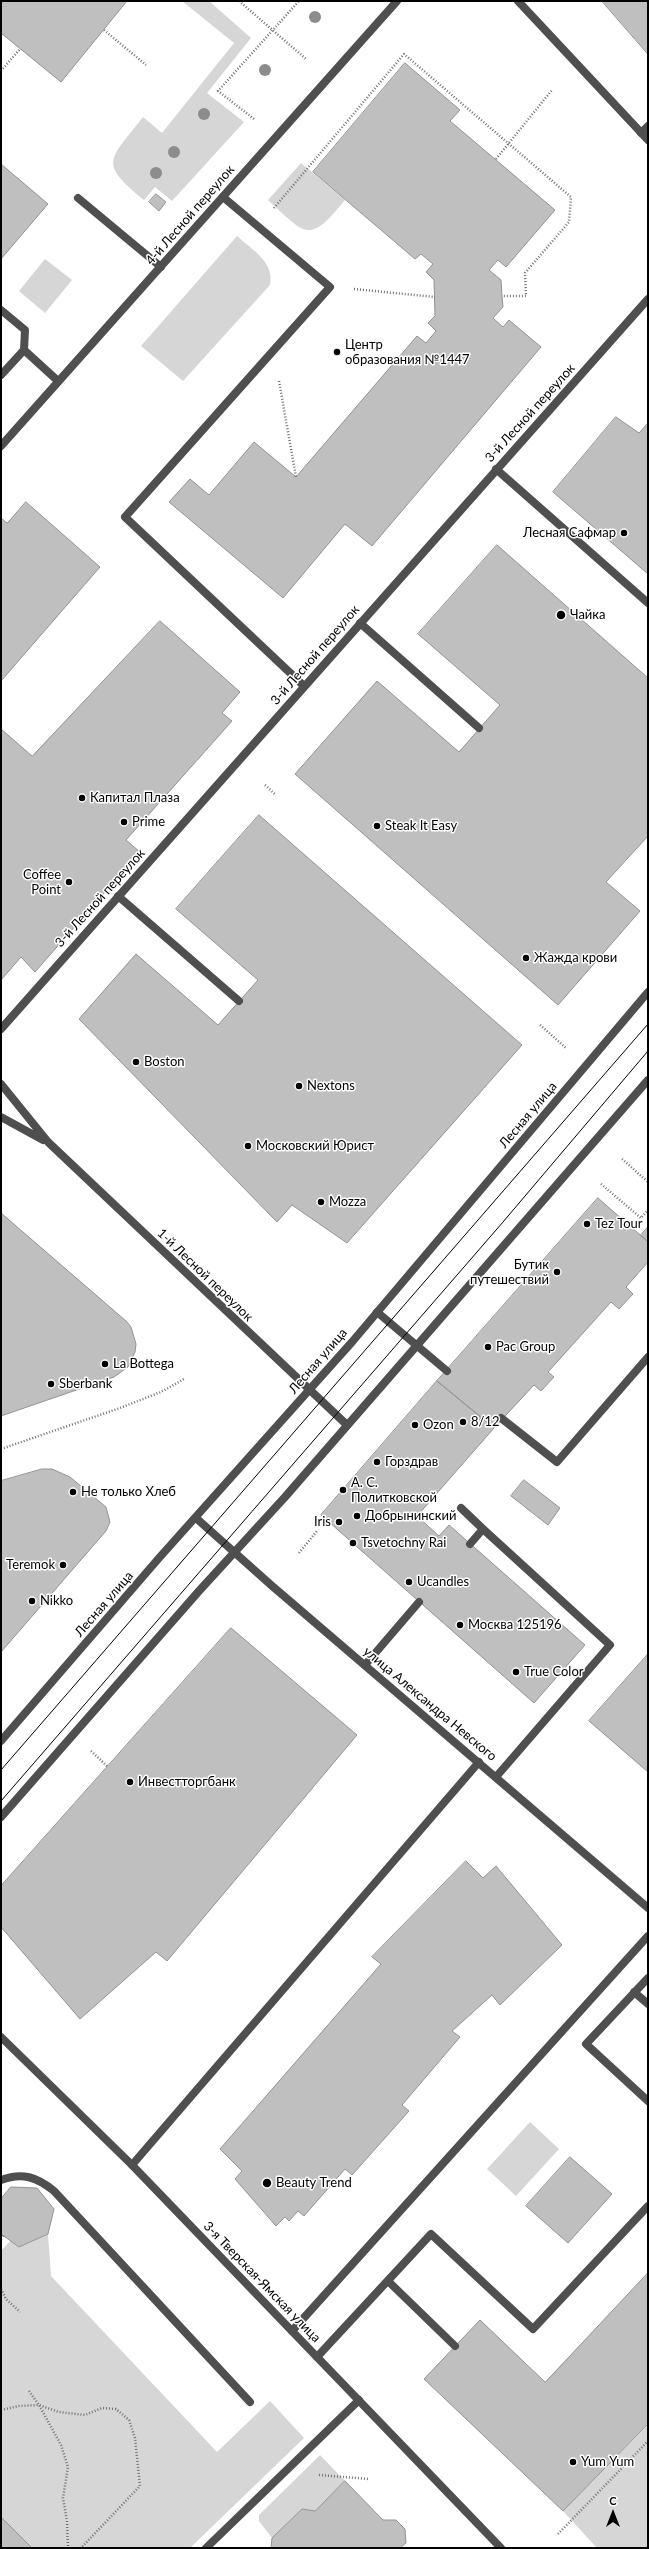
<!DOCTYPE html>
<meta charset="utf-8">
<style>
body{margin:0}
#map{position:relative;width:649px;height:2549px;overflow:hidden;background:#fff;font-family:Lato,sans-serif}
canvas{display:block}
.frame{position:absolute;inset:0;border:2px solid #000;pointer-events:none}
.north{position:absolute;left:593px;top:2493px;width:40px;height:40px;-webkit-text-stroke:3px #fff;paint-order:stroke;rotate:0deg;font-size:11px;font-weight:700;line-height:16px;text-align:center;color:#000}
.north::after{content:'';display:block;margin:auto;width:14px;height:18px;background:#000;clip-path:polygon(50% 0,100% 100%,50% 72%,0 100%)}
</style>
<div id="map">
<canvas width="649" height="2549"></canvas>
<div class="frame"></div>
<div class="north">С</div>
</div>
<script>
const g = document.querySelector('canvas').getContext('2d');
g.lineJoin = 'round';
function fill(path, color) { g.fillStyle = color; g.fill(path, 'evenodd'); }
function trace(path, color, width, dash) { g.strokeStyle = color; g.lineWidth = width; g.lineCap = dash ? 'butt' : 'round'; g.setLineDash(dash || []); g.stroke(path); }
function drawText(font, color, halo, rows, align = 'center') {
  g.font = font + ' Lato,sans-serif'; g.lineWidth = 3; g.setLineDash([]); g.textBaseline = 'middle'; g.strokeStyle = halo; g.fillStyle = color; for (const [text, x, y, turn = 0] of rows) {
    g.save(); g.translate(x, y); g.rotate((+turn || 0) * Math.PI / 180); g.textAlign = isNaN(turn) ? turn : align; if (halo) g.strokeText(text, 0, 0); g.fillText(text, 0, 0); g.restore();
  }
}
fill(new Path2D(`
 M182,1H209L251,38L207,93L244,122L172,201L155,187L144,200C98,162 109,161 143,117L162,133L234,43Z
 M301,163L345,200C309,244 307,236 268,200Z
 M237,236C252,250 275,262 270,285L183,381L141,346Z
 M45,259L72,280L45,313L19,291Z
 M530,2122L559,2149L516,2196L487,2169Z
 M48,2234L51,2276L217,2452L270,2401L304,2438L190,2548H32L1,2517V2251L11,2240L19,2247Z
 M647,2426L648,2548H597L563,2511Z
 M320,2455L345,2481L315,2511L302,2509L272,2538L259,2521V2515Z`), '#d6d6d6');
const building = new Path2D(`
 M1,1H127L61,82L1,33Z
 M602,1H648V54Z
 M405,63L460,110L450,121L555,210L506,267L498,260L489,270L501,280L502,296L503,307L493,318L503,327L509,320L541,347L372,546L345,524L283,598L169,502L190,479L209,495L254,442L296,477L417,336L426,343L436,331L428,323L435,316L434,280L426,272L433,264L421,254L415,259L313,172Z
 M1,164L48,204L1,259Z
 M156,194L166,202L159,211L149,202Z
 M616,417L639,433L648,423V574L553,492Z
 M26,502L100,567L1,681V518L7,523Z
 M497,545L648,678V836L606,882L640,911L558,1005L295,774L377,681L459,752L500,705L418,634Z
 M160,621L240,692L222,713L232,721L126,840L140,852L35,972L21,957L1,980V729L32,756Z
 M259,815L522,1045L347,1243L292,1205L277,1222L79,1019L136,954L218,1025L258,980L176,909Z
 M598,1198L648,1242V1262L626,1287L633,1294L619,1309L611,1302L548,1372L554,1377L541,1391L534,1385L494,1428L437,1381Z
 M1,1213L126,1321L131,1327L136,1344L135,1352L128,1367L114,1377L1,1416Z
 M648,1227V1242L641,1235Z
 M437,1381L494,1428L417,1516L439,1536L449,1525L585,1645L534,1703L321,1515Z
 M42,1469H52L70,1477L106,1507L110,1522L106,1531L1,1652V1481Z
 M524,1480L560,1508L548,1525L511,1496Z
 M231,1628L357,1735L167,1961L156,1952L80,2019L1,1927V1886Z
 M648,1654V1772L589,1721Z
 M466,1861L483,1878L496,1866L562,1945L500,2005L492,1995L452,2031L460,2037L402,2105L409,2111L352,2175L345,2169L304,2216L298,2211L289,2221L285,2217L276,2226L235,2179L242,2171L220,2149L381,1964L372,1957Z
 M570,2157L612,2194L568,2243L526,2206Z
 M11,2187L37,2188L54,2209L48,2234L19,2247L1,2234V2199Z
 M648,2273V2424L563,2511L424,2379L480,2320L545,2382Z
 M345,2481L383,2520H396L405,2529L406,2543L400,2548H271L272,2538L302,2509L315,2511Z
 M1,2517L32,2548H1Z`);
fill(building, '#bfbfbf');
trace(building, '#939393', 1);
trace(new Path2D(`
 M239,1L306,59
 M104,30L146,65
 M1,71L20,49
 M254,119L218,91L299,1
 M496,159L552,90
 M274,208L404,54L571,197L569,222L525,273L526,296H502
 M354,289L435,297
 M279,381L296,477
 M265,785L276,795
 M540,1025L566,1048
 M622,1159L648,1182
 M601,1184L641,1218L648,1210
 M1,1449L120,1408L161,1392L184,1379
 M299,1553L317,1531
 M91,1751L108,1767
 M1,2239L4,2235
 M1,2289L6,2299L20,2312
 M29,2391L39,2405L59,2412L85,2415L102,2408L116,2409L129,2420L135,2438L140,2486L81,2548
 M1,2410L19,2406L39,2405L61,2445L68,2467L63,2498L67,2521L68,2548
 M319,2475L369,2479
 M558,2534L648,2441`), '#717171', 2.5, [1, 2]);
trace(new Path2D(`
 M641,133L648,126
 M223,197L330,287L125,517L304,686
 M78,198L161,267
 M1,310L25,330L24,350L1,375
 M24,350L58,381
 M496,469L648,603
 M360,623L479,728
 M118,896L239,1001
 M377,1312L447,1371
 M501,1418L557,1462L648,1357
 M461,1508L483,1529
 M470,1544L483,1529L610,1645L496,1777
 M365,1665L419,1602
 M648,1978L586,2044L648,2101
 M634,1992L648,2004
 M132,2165L479,1762
 M1,2180C22,2172 37,2177 54,2191L250,2402
 M388,2281L455,2346
 M292,2331L648,1936
 M317,2357L431,2234L533,2329L648,2206
 M206,2548L359,2400`), '#4f4f4f', 8);
trace(new Path2D(`
 M518,1L648,140
 M1,446L397,1
 M1,1029L648,299
 M1,1084L48,1142L347,1425
 M1,1117L43,1140
 M196,1518L271,1585L648,1908
 M1,2037L132,2165L501,2548`), '#4f4f4f', 8);
trace(new Path2D(`
 M1,1741L159,1558L352,1342L648,992
 M1,1817L199,1591L285,1497L648,1080`), '#4f4f4f', 8);
trace(new Path2D(`
 M1,1770L648,1024
 M1,1801L503,1222L648,1051`), '#000', 1);
g.fillStyle = '#8c8c8c';
for (const [x, y] of [
 [315,17],
 [265,70],
 [204,114],
 [174,152],
 [156,173]
]) { g.beginPath(); g.arc(x, y, 6, 0, 2 * Math.PI); g.fill(); }
for (const [x, y, r, color] of [
 [337,352,4,"#000"],
 [624,533,4,"#000"],
 [561,615,5,"#000"],
 [82,798,4,"#000"],
 [124,822,4,"#000"],
 [377,826,4,"#000"],
 [69,882,4,"#000"],
 [526,958,4,"#000"],
 [136,1062,4,"#000"],
 [299,1086,4,"#000"],
 [248,1146,4,"#000"],
 [321,1202,4,"#000"],
 [587,1224,4,"#000"],
 [557,1272,4,"#000"],
 [488,1347,4,"#000"],
 [105,1364,4,"#000"],
 [51,1384,4,"#000"],
 [463,1422,4,"#000"],
 [415,1425,4,"#000"],
 [377,1462,4,"#000"],
 [343,1490,4,"#000"],
 [73,1492,4,"#000"],
 [357,1516,4,"#000"],
 [339,1522,4,"#000"],
 [353,1543,4,"#000"],
 [63,1565,4,"#000"],
 [409,1582,4,"#000"],
 [32,1601,4,"#000"],
 [460,1625,4,"#000"],
 [516,1672,4,"#000"],
 [130,1782,4,"#000"],
 [267,2183,5,"#000"],
 [573,2462,4,"#000"]
]) { const dot = new Path2D(); dot.arc(x, y, r, 0, 2 * Math.PI); g.fillStyle = color; g.fill(dot); trace(dot, '#fff', 1.5); }
drawText('13px', '#000', '#fff', [
 ["4-й Лесной переулок",190,215,-49],
 ["3-й Лесной переулок",530,413,-48],
 ["3-й Лесной переулок",315,655,-49],
 ["3-й Лесной переулок",100,898,-48],
 ["Лесная улица",528,1115,-50],
 ["1-й Лесной переулок",205,1275,44],
 ["Лесная улица",318,1361,-49],
 ["Лесная улица",104,1604,-49],
 ["улица Александра Невского",430,1704,40],
 ["3-я Тверская-Ямская улица",262,2282,46]
]);
drawText('13px', '#000', '#fff', [
 ["Центр",345,345],
 ["образования №1447",345,360],
 ["Лесная Сафмар",616,533,"right"],
 ["Чайка",570,615],
 ["Капитал Плаза",90,798],
 ["Prime",132,822],
 ["Steak It Easy",385,826],
 ["Coffee",61,875,"right"],
 ["Point",61,890,"right"],
 ["Жажда крови",534,958],
 ["Boston",144,1062],
 ["Nextons",307,1086],
 ["Московский Юрист",256,1146],
 ["Mozza",329,1202],
 ["Tez Tour",595,1224],
 ["Бутик",549,1265,"right"],
 ["путешествий",549,1280,"right"],
 ["Pac Group",496,1347],
 ["La Bottega",113,1364],
 ["Sberbank",59,1384],
 ["8/12",471,1422],
 ["Ozon",423,1425],
 ["Горздрав",385,1462],
 ["А. С.",351,1483],
 ["Политковской",351,1498],
 ["Не только Хлеб",81,1492],
 ["Добрынинский",365,1516],
 ["Iris",331,1522,"right"],
 ["Tsvetochny Rai",361,1543],
 ["Teremok",55,1565,"right"],
 ["Ucandles",417,1582],
 ["Nikko",40,1601],
 ["Москва 125196",468,1625],
 ["True Color",524,1672],
 ["Инвестторгбанк",138,1782],
 ["Beauty Trend",276,2183],
 ["Yum Yum",581,2462]
], 'left');
</script>
